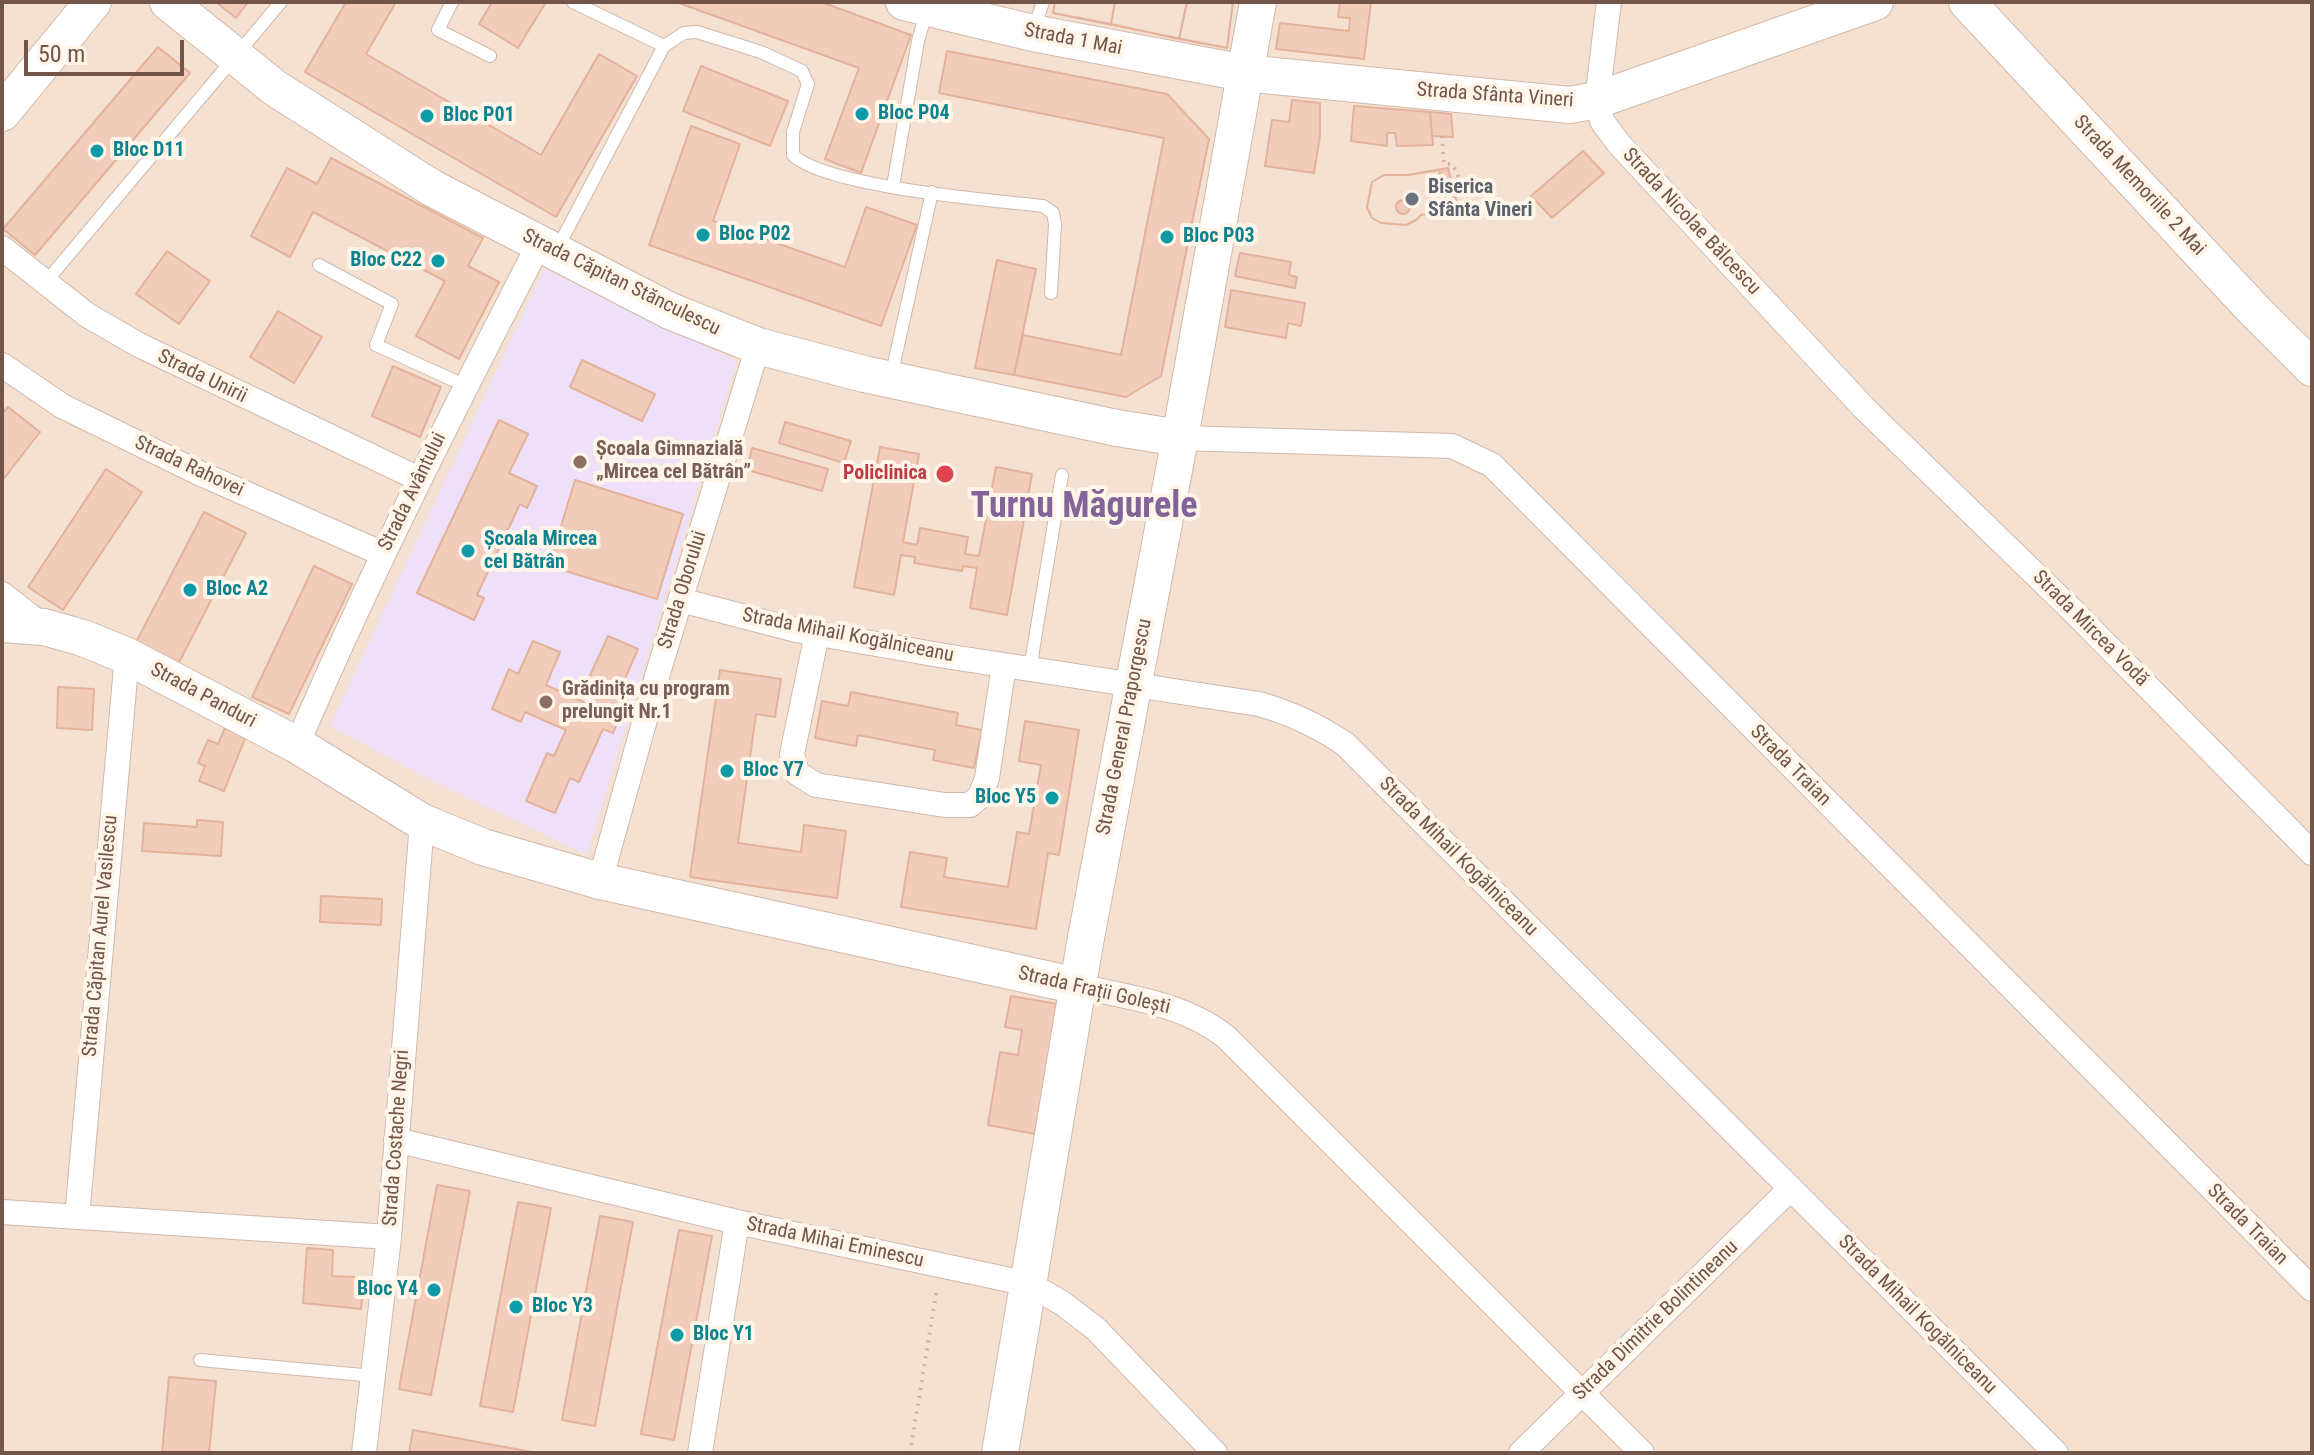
<!DOCTYPE html>
<meta charset="utf-8">
<style>
body{margin:0}
#map{position:relative;width:2314px;height:1455px;overflow:hidden;background:#fcf0e3;font-family:"Roboto Condensed",sans-serif}
canvas{display:block}
.frame{position:absolute;inset:0;border:4px solid #745549;pointer-events:none}
.scale{position:absolute;left:24px;top:40px;width:160px;height:36px;box-sizing:border-box;border:4px solid #745549;border-top:0;padding-left:10px;font-size:24px;line-height:28px;white-space:nowrap;color:#745549;-webkit-text-stroke:6px #fff5e9;paint-order:stroke}
</style>
<div id="map">
<canvas width="2314" height="1455"></canvas>
<div class="frame"></div>
<div class="scale">50 m</div>
</div>
<script>
const g = document.querySelector('canvas').getContext('2d');
g.lineJoin = 'round';
function fill(path, color) { g.fillStyle = color; g.fill(path, 'evenodd'); }
function trace(path, color, width, dash) { g.strokeStyle = color; g.lineWidth = width; g.lineCap = dash ? 'butt' : 'round'; g.setLineDash(dash || []); g.stroke(path); }
function drawText(font, color, halo, rows, align = 'center') {
  g.font = font + ' "Roboto Condensed",sans-serif'; g.lineWidth = 8; g.setLineDash([]); g.textBaseline = 'middle'; g.strokeStyle = halo; g.fillStyle = color; for (const [text, x, y, turn = 0] of rows) {
    g.save(); g.translate(x, y); g.rotate((+turn || 0) * Math.PI / 180); g.textAlign = isNaN(turn) ? turn : align; if (halo) g.strokeText(text, 0, 0); g.fillText(text, 0, 0); g.restore();
  }
}
fill(new Path2D(`
 M2,2H2312V1453H2Z`), '#f4e1d1');
fill(new Path2D(`
 M544,269L737,361L587,855L425,777L330,726Z`), '#ede0f8');
const building = new Path2D(`
 M216,2H248L236,18Z
 M346,2H396L366,54L541,155L599,54L637,76L556,217L305,72Z
 M492,2H546L518,48L479,24Z
 M676,2H821L911,35L861,173L825,159L859,68Z
 M1055,2H1233L1227,48L1053,13Z
 M1055,2H1115L1111,24L1053,13Z
 M1115,2H1187L1179,39L1111,24Z
 M1187,2H1233L1227,48L1179,39Z
 M1340,2H1371L1364,59L1276,49L1280,23L1349,31L1350,18L1338,17Z
 M158,47L190,73L35,255L3,229Z
 M947,51L1167,94L1209,139L1161,376L1126,397L1014,375L1023,335L1121,355L1164,138L939,93Z
 M701,66L788,101L770,146L683,111Z
 M1292,100L1320,103V135L1314,173L1265,166L1272,120L1289,122Z
 M1354,106L1430,112L1433,145L1397,146L1395,133H1387V146L1351,141Z
 M1430,112L1451,114L1453,137L1432,136Z
 M691,126L740,144L713,221L845,267L866,207L917,225L881,326L649,245Z
 M1583,151L1604,173L1552,218L1531,196Z
 M331,158L483,238L468,266L499,282L459,359L416,336L445,281L313,212L290,257L251,236L287,168L317,184Z
 M1448,168L1457,203L1448,206V210L1421,215L1416,220L1406,225L1381,223L1372,218L1367,207L1372,182L1384,175H1408Z
 M1439,170L1448,210L1421,215L1416,220L1406,225L1381,223L1372,218L1367,207L1372,182L1384,175H1408Z
 M1396 207a7 7 0 1 1 14 0a7 7 0 1 1-14 0Z
 M167,251L210,281L179,324L136,294Z
 M1240,253L1291,262L1289,275L1297,277L1295,288L1235,276Z
 M997,260L1036,269L1014,375L975,368Z
 M1231,290L1305,303L1301,326L1288,323L1286,338L1225,327Z
 M278,311L322,337L294,383L250,357Z
 M582,360L655,394L642,421L570,387Z
 M393,366L441,387L420,437L372,416Z
 M8,407L40,432L2,481V414Z
 M499,420L528,434L509,473L537,486L527,508L520,504L477,595L484,598L474,620L417,593Z
 M785,422L851,441L844,463L779,443Z
 M880,447L919,454L903,542L917,545L920,528L968,537L965,554L979,556L996,467L1032,474L1007,615L970,608L977,568L963,566L962,571L914,563L915,557L901,555L894,595L854,587Z
 M752,448L828,469L822,491L747,470Z
 M106,469L142,492L63,610L28,587Z
 M575,480L683,514L657,599L549,566Z
 M204,512L246,533L176,668L134,646Z
 M314,566L352,584L289,714L252,697Z
 M608,636L638,649L623,683L633,687L613,733L603,729L579,782L570,778L555,813L526,801L547,753L554,756L566,730L525,712L521,722L492,709L509,669L518,674L533,641L560,652L546,685L586,703L595,683L588,680Z
 M720,670L781,679L775,717L756,714L738,843L801,852L804,825L846,831L837,898L690,877Z
 M58,687L94,689L92,730L57,728Z
 M851,692L958,713L956,725L982,730L974,768L933,760L935,750L858,735L856,746L815,738L822,701L848,706Z
 M1025,721L1079,730L1059,855L1048,853L1036,929L901,907L910,852L947,858L944,877L1008,887L1017,832L1029,834L1041,765L1019,761Z
 M225,728L246,736L224,791L199,781L205,766L198,763L208,740L218,744Z
 M197,820L223,822L221,856L142,851L144,823L197,827Z
 M321,896L382,899L381,925L320,922Z
 M1011,996L1058,1004L1035,1134L988,1125L1000,1052L1018,1055L1022,1030L1005,1027Z
 M437,1185L470,1191L431,1395L399,1389Z
 M518,1202L551,1208L513,1412L480,1406Z
 M600,1216L633,1222L595,1426L562,1420Z
 M679,1230L712,1236L674,1440L641,1434Z
 M307,1248L333,1250L332,1276L355,1277V1289L363,1290L361,1309L303,1303Z
 M169,1377L216,1381L209,1453H162Z
 M413,1430L537,1453H409Z`);
fill(building, '#f2ccba');
trace(building, '#e4b19a', 2);
const lane = new Path2D(`
 M452,2L438,30L490,56
 M1034,29L1043,2
 M664,46L684,33L697,32L761,52L802,71L808,84L793,132V155C826,187 991,200 1043,206L1053,213L1055,224L1051,293
 M893,186L918,41L926,13
 M557,249L664,46L573,2
 M319,265L392,304L376,345L466,386
 M45,283L281,2
 M891,377L932,192
 M1030,669L1062,475
 M200,1360L374,1376`);
const street = new Path2D(`
 M1609,2L1597,100L1602,121L1619,144L1864,408L2073,611L2312,853
 M2,248L87,315L139,345L419,479
 M2,365L62,406L197,472L383,554
 M1180,438L1452,446L1492,465L2312,1289
 M2,594L44,627
 M680,600L796,630L945,656L1259,704C1291,713 1317,725 1345,744L2056,1453
 M817,634L792,754L797,773L816,785L945,805H970L980,796L987,778L1004,665
 M297,745C370,574 454,409 539,244
 M600,881L658,673L758,346
 M1078,986C1128,997 1185,1004 1226,1037L1642,1453
 M396,1140L737,1222L1029,1284L1062,1303L1096,1329L1215,1453
 M2,1212L389,1237
 M77,1217L127,656
 M364,1453L389,1237L422,822
 M700,1453L737,1222
 M1521,1453L1790,1189`);
const secondary = new Path2D(`
 M168,2L275,88L432,188L670,311L758,346L864,374L1117,428L1180,438
 M904,2L1033,33L1244,73L1570,105L1597,100L1875,2
 M1967,2L2254,310L2312,368
 M2,113L93,2
 M2,624L44,627L83,638L127,656L297,745L422,822L483,847L600,881L1078,986
 M1000,1453L1085,943L1180,438L1258,2`);
trace(lane, '#d0b9ac', 14);
trace(street, '#d0b9ac', 26);
trace(secondary, '#d3b8a9', 38);
trace(new Path2D(`
 M1442,136L1444,164H1451L1457,171L1462,198
 M910,1453L937,1288`), '#d6af9d', 4, [2, 6]);
trace(lane, '#fff', 12);
trace(street, '#fff', 24);
trace(secondary, '#fff', 36);
for (const [x, y, r, color] of [
 [862,114,8,"#0f9aa8"],
 [427,116,8,"#0f9aa8"],
 [97,151,8,"#0f9aa8"],
 [1412,199,8,"#6b7280"],
 [703,235,8,"#0f9aa8"],
 [1167,237,8,"#0f9aa8"],
 [438,261,8,"#0f9aa8"],
 [580,462,8,"#8d6e63"],
 [945,474,10,"#e0444e"],
 [468,551,8,"#0f9aa8"],
 [190,590,8,"#0f9aa8"],
 [546,702,8,"#8d6e63"],
 [727,771,8,"#0f9aa8"],
 [1052,798,8,"#0f9aa8"],
 [434,1290,8,"#0f9aa8"],
 [516,1307,8,"#0f9aa8"],
 [677,1335,8,"#0f9aa8"]
]) { const dot = new Path2D(); dot.arc(x, y, r, 0, 2 * Math.PI); g.fillStyle = color; g.fill(dot); trace(dot, '#fff5e9', 3); }
drawText('20px', '#745549', '#fff5e9', [
 ["Strada 1 Mai",1073,40,11],
 ["Strada Sfânta Vineri",1495,96,4],
 ["Strada Memoriile 2 Mai",2139,186,47],
 ["Strada Nicolae Bălcescu",1691,222,47],
 ["Strada Căpitan Stănculescu",621,283,26],
 ["Strada Unirii",202,377,26],
 ["Strada Rahovei",189,467,25],
 ["Strada Avântului",413,492,-64],
 ["Strada Oborului",683,590,-73],
 ["Strada Mircea Vodă",2090,629,45],
 ["Strada Mihail Kogălniceanu",848,636,11],
 ["Strada Panduri",203,696,28],
 ["Strada General Praporgescu",1125,727,-79],
 ["Strada Traian",1790,766,45],
 ["Strada Mihail Kogălniceanu",1458,857,45],
 ["Strada Căpitan Aurel Vasilescu",101,936,-85],
 ["Strada Frații Golești",1094,991,13],
 ["Strada Costache Negri",397,1138,-86],
 ["Strada Traian",2247,1225,45],
 ["Strada Mihai Eminescu",835,1243,12],
 ["Strada Mihail Kogălniceanu",1917,1315,45],
 ["Strada Dimitrie Bolintineanu",1656,1321,-44]
]);
drawText('bold 20px', '#0d838f', '#fff5e9', [
 ["Bloc P04",878,114],
 ["Bloc P01",443,116],
 ["Bloc D11",113,151],
 ["Bloc P02",719,235],
 ["Bloc P03",1183,237],
 ["Bloc C22",422,261,"right"],
 ["Școala Mircea",484,540],
 ["cel Bătrân",484,563],
 ["Bloc A2",206,590],
 ["Bloc Y7",743,771],
 ["Bloc Y5",1036,798,"right"],
 ["Bloc Y4",418,1290,"right"],
 ["Bloc Y3",532,1307],
 ["Bloc Y1",693,1335]
], 'left');
drawText('bold 20px', '#5b616d', '#fff5e9', [
 ["Biserica",1428,188],
 ["Sfânta Vineri",1428,211]
], 'left');
drawText('bold 20px', '#785e54', '#fff5e9', [
 ["Școala Gimnazială",596,450],
 ["„Mircea cel Bătrân”",596,473],
 ["Grădinița cu program",562,690],
 ["prelungit Nr.1",562,713]
], 'left');
drawText('bold 20px', '#be3a42', '#fff5e9', [
 ["Policlinica",927,474]
], 'right');
drawText('bold 36px', '#826498', '#fff5e9', [
 ["Turnu Măgurele",1084,508]
]);
</script>
